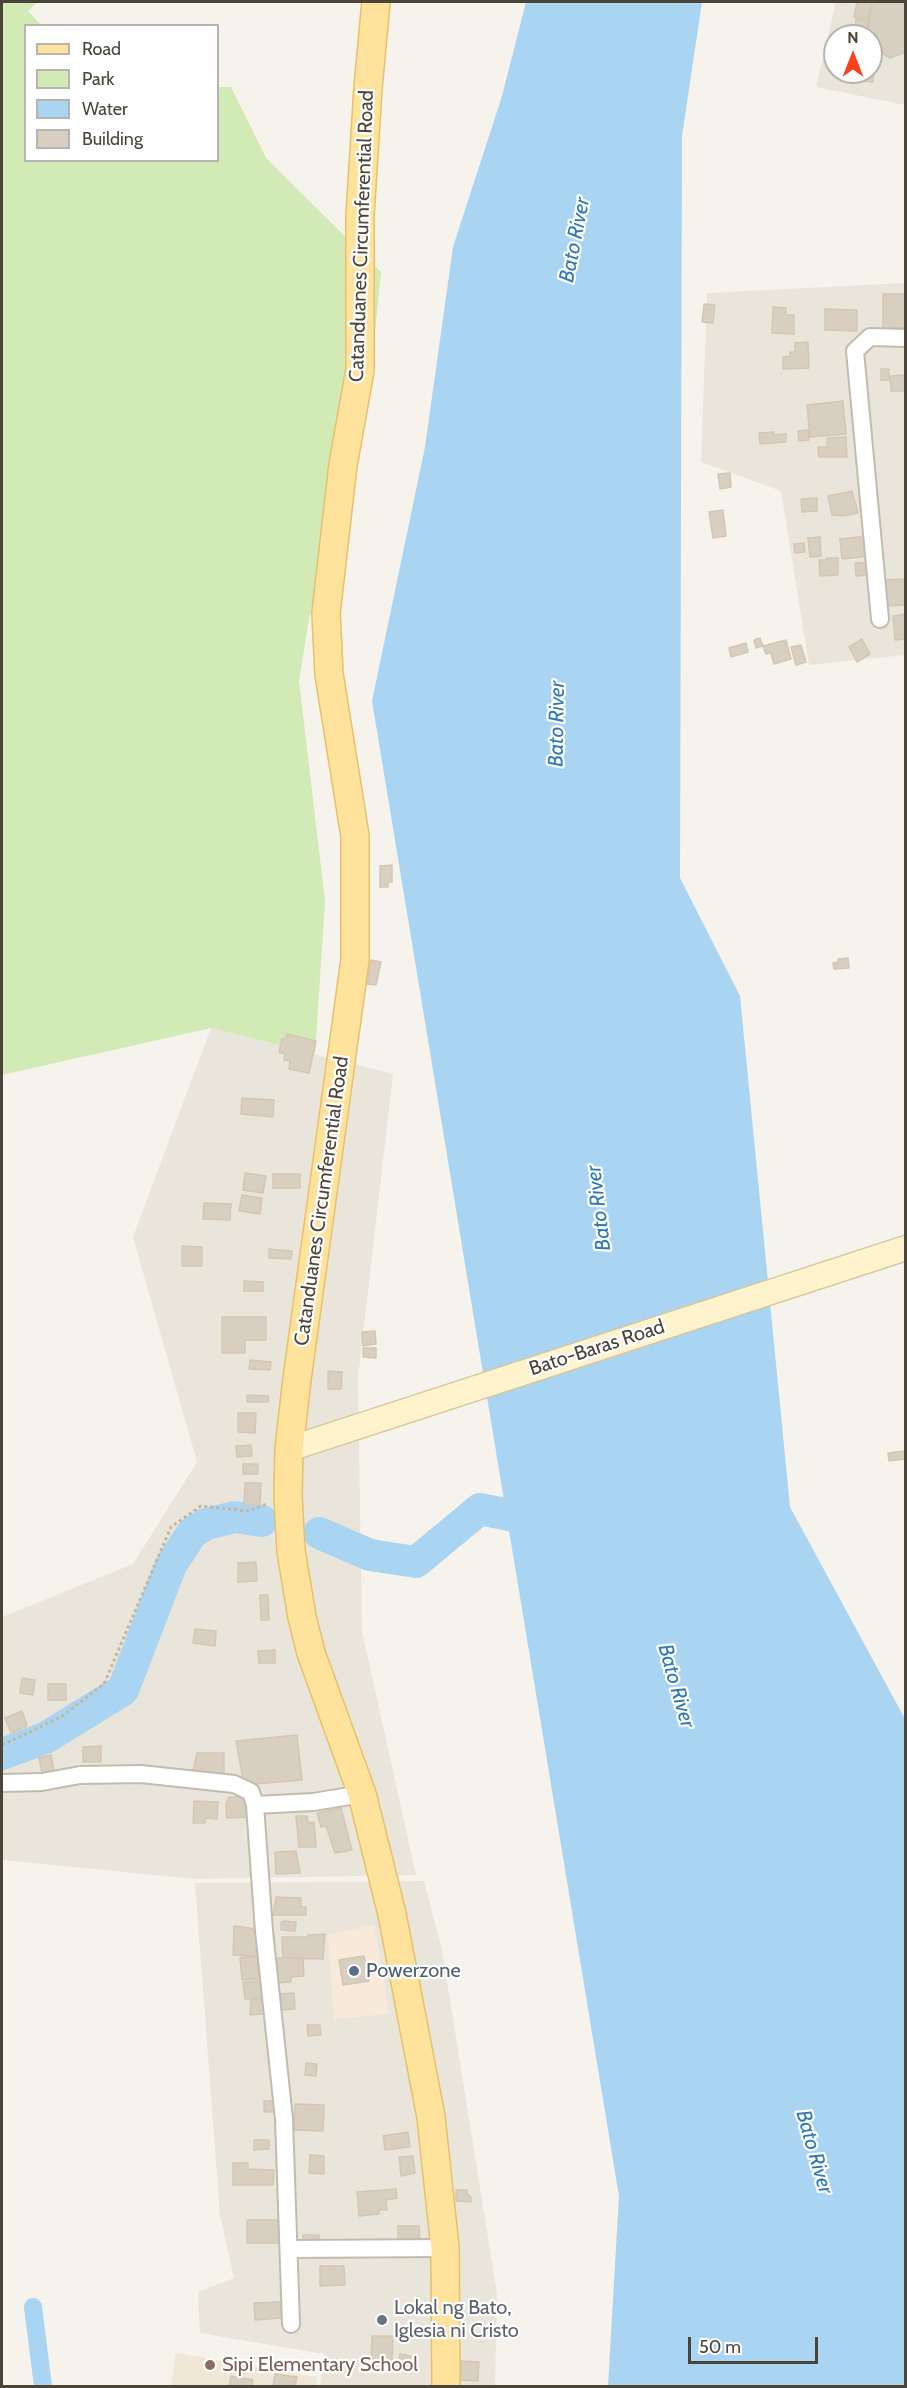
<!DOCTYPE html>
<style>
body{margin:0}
#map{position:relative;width:907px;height:2388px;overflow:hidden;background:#f6f3ec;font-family:Cabin,sans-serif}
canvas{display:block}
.frame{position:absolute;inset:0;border:3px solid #4b4439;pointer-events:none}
.legend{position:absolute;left:24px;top:24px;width:195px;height:138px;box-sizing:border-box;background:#fff;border:2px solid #b7b4b0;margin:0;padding:8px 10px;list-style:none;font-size:18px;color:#4b4439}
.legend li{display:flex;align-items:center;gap:12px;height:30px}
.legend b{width:30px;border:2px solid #b7b4b0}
.north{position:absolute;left:823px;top:24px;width:60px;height:60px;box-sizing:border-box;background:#fff;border:2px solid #b7b4b0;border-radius:50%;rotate:0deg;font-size:16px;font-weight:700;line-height:24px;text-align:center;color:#4b4439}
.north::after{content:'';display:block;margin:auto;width:21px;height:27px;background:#fc3f1d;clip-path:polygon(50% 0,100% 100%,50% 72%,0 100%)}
.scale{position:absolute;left:688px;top:2337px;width:130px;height:27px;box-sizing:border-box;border:3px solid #4b4439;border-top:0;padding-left:8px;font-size:18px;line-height:21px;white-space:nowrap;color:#4b4439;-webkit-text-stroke:4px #fff;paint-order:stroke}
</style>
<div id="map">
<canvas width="907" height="2388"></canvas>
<div class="frame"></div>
<ul class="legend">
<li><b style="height:8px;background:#ffe39c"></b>Road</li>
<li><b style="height:16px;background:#d2eab5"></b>Park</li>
<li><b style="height:16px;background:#a9d4f2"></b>Water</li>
<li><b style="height:16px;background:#d8cfc1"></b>Building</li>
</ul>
<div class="north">N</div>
<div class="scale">50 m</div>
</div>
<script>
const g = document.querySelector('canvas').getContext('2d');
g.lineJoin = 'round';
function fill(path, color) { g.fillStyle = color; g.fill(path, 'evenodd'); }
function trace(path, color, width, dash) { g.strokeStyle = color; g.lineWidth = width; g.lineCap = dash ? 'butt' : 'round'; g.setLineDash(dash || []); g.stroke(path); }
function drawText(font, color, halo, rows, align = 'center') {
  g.font = font + ' Cabin,sans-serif'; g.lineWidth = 4.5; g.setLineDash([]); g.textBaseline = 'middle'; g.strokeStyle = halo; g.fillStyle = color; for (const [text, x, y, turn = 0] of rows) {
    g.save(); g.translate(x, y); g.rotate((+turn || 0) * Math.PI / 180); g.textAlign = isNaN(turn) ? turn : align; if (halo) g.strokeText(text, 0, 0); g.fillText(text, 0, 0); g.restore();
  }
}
fill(new Path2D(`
 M836,2H905V105L816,87ZM835,36H871V72H835Z
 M905,283V655L809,665L781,491L701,462L707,293Z
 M211,1028L393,1074L358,1378L362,1631L416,1875L195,1879L2,1860V1617L133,1564L197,1462L133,1237Z
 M424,1881L442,1950L497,2294L495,2386H320L324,2354L200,2333L198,2292L234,2278L220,2215L195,1883Z`), '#eae5da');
fill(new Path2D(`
 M374,1925L389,2014L334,2019L328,1935Z`), '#f7ead8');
fill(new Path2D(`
 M176,2353L317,2377L316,2386H171Z`), '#efe8d6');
fill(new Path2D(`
 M2,2H38L28,11L41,25L26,26V160H218V87H231L266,158L381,272L370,383L309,619L299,681L325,901L315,1054L211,1028L2,1075Z`), '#d2eab5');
fill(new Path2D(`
 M526,2H702L682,136L680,878L740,996L790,1507L905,1719V2386H608L619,2196L372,701L425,447L453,247L502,96Z`), '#a9d4f2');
trace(new Path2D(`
 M33,2307L43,2386`), '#a9d4f2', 18);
trace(new Path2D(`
 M319,1533L370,1555L416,1562L480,1509L548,1523
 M2,1754L45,1738L123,1690L171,1565L192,1533L206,1524L235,1517L262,1521`), '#a9d4f2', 32);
const building = new Path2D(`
 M857,2H872L868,19L854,17Z
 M876,2H906V52L890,58L871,46V36H866L871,12L874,3Z
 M856,19L868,21L866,31L855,30Z
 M871,52L875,53L873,82L849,80L850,72H871Z
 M835,71L847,72L846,79L834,77Z
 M883,294H906V328H883Z
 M704,304L715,305L713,323L702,322Z
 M773,307L786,308V315H794V334L772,333Z
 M825,309L857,310V331L825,330Z
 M808,342L809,368L783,369V357L790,356V352H795V343Z
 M881,369H889V380H881Z
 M906,375V391H891L890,376Z
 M843,401L846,434L810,437L807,405Z
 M808,430L809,440L799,441L798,431Z
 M774,432V435L786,434V442L760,444L759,433Z
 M846,437L847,457H819L818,447H827V438Z
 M730,473L731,487L720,489L718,474Z
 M852,491L858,513L843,516L832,515L828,496Z
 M817,498V511L802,512L801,499Z
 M723,510L726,536L713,538L709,512Z
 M867,536L869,556L842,559L840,539Z
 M820,537L821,556L810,557L808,538Z
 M804,543L805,552L795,553L794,544Z
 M826,558H838V575L820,576L819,560H826Z
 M870,562V575L856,576L855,563Z
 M906,579L904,605L887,606L885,580Z
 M906,614V639L895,640L893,616Z
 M760,638L763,646L756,648L754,640Z
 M862,639L870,654L857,662L849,647Z
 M786,640L791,659L774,664L771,653L766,654L763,646Z
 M746,643L748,652L731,657L729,648Z
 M801,645L806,662L796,665L791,647Z
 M392,865V882H388V887H380V866Z
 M848,958L849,968L834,969L833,963L838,962V959Z
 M371,960L381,962L376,985L367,984Z
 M287,1034L316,1041L309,1073L289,1069L290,1061L284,1060L285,1054L279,1052L282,1039H286Z
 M242,1098L274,1100L273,1117L241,1114Z
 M245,1173L266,1176L263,1193L243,1190Z
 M273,1174H300V1188H273Z
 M242,1195L262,1198L260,1214L239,1211Z
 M204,1203L231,1204L230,1220L203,1219Z
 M182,1246L202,1247V1266H182Z
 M269,1249L292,1251L291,1259L269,1258Z
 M244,1281L263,1282V1291H244Z
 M222,1317H266V1340H245V1353H222Z
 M375,1331L376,1344L363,1346L362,1332Z
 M363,1348H376V1358L363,1357Z
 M250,1360L271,1362L270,1370L249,1369Z
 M328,1371L342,1372L341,1389H328Z
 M247,1395L269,1396L268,1402H247Z
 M238,1413H256L255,1433L238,1432Z
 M251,1445L252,1456L237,1457L236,1446Z
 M904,1451L905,1459L889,1461L888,1453Z
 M243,1464H258V1474H243Z
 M245,1483H261L260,1505H244Z
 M256,1562L257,1581L238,1582V1563Z
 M260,1595H268L269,1620H261Z
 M195,1629L216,1631L215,1646L193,1643Z
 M275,1650V1663H259L258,1651Z
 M22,1678L35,1680L33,1695L20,1693Z
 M48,1684H66V1700H48Z
 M22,1711L27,1726L11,1733L5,1718Z
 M297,1735L302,1780L244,1785L236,1741Z
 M101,1746V1762H83V1747Z
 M197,1753H224V1777L192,1776Z
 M51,1755L54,1770L42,1773L39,1758Z
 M229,1797H247L249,1817L227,1818L226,1804Z
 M194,1801L218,1802L217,1819L205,1818V1823H193Z
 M341,1808L352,1850L335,1853L326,1826L321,1827L317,1813Z
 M296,1816H307L308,1823L314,1822L316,1847H299Z
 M296,1851L300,1873L276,1874L275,1852Z
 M276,1897L301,1898V1907H306V1915H273Z
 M285,1921L296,1922L295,1931L281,1930V1922Z
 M234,1926L257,1929L256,1956L233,1955Z
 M325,1934L323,1959L283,1958L282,1937H308V1935Z
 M364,1956L369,1981L343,1985L339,1960Z
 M246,1957H258V1979L242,1980L240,1958Z
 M277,1958H303L304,1976L291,1977V1982L278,1983Z
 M261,1981L262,1998L245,1999L243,1982Z
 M294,1993L295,2009L279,2010L278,1994Z
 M268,1998L269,2013L250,2015L251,1999Z
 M307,2025H320L321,2035L308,2036Z
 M306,2063L317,2064L316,2076L305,2075Z
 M264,2101H275V2112H264Z
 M295,2104L324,2105L323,2131L294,2130Z
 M408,2132L410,2147L385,2150L383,2136Z
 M254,2140H269V2149L254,2150Z
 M310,2155L324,2156V2174L309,2173Z
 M413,2156L415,2173L401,2176L399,2157Z
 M233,2163H248V2169L274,2170L273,2185H233Z
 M396,2189L397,2198L386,2200L387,2210H379V2214L359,2216L357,2192Z
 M456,2190H467V2194L471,2197V2202L456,2201Z
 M247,2220H283V2243H247Z
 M398,2226H419L420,2245L398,2246Z
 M303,2235H319V2248H303Z
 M320,2266H344L345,2285L320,2286Z
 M281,2302L282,2318L255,2320L254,2303Z
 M372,2336H393L392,2360H371Z
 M400,2354L411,2356L409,2365L398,2364Z
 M461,2361L479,2362L478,2381L460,2380Z
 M275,2374L297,2377L295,2386H273Z
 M231,2376L253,2380L252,2386H229Z`);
fill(building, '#d8cfc1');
trace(building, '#d3c7b4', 1.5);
const minor = new Path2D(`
 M880,619L855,351L870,337L906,338
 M2,1783L42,1782L80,1775L141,1774L234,1784L251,1792L255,1805L313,1802L362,1794
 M255,1805L264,1931L284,2119L291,2324
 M289,2249L445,2248`);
const secondary = new Path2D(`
 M289,1449L906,1248`);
const primary = new Path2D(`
 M376,2L368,88L360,216V370L343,465L326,613L329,674L355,836V960L297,1379L289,1449L288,1496L291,1551L302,1617L311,1653L362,1794L392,1914L431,2117L445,2248L446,2386`);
trace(minor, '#c2bbae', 20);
trace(secondary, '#d6c79b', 27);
trace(primary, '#e6c16a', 30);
trace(new Path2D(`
 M2,1745L61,1717L104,1684L171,1527L201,1506L248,1511L267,1504`), '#c4b79f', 3, [3, 3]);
trace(minor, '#fff', 16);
trace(secondary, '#fff3cd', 24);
trace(primary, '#ffe39c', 27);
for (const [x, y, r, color] of [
 [354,1971,6,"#5c6f8a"],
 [382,2320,6,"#6b7280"],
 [210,2365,6,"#8d6e63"]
]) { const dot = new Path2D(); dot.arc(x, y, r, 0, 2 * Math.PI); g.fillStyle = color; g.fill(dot); trace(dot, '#fff', 2); }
drawText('20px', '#4b4439', '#fff', [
 ["Catanduanes Circumferential Road",362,236,-88],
 ["Catanduanes Circumferential Road",322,1201,-82],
 ["Bato-Baras Road",597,1348,-18]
]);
drawText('20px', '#4e5e75', '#fff', [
 ["Powerzone",366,1971]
], 'left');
drawText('20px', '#5b616d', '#fff', [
 ["Lokal ng Bato,",394,2308],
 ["Iglesia ni Cristo",394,2331]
], 'left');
drawText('20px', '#785e54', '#fff', [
 ["Sipi Elementary School",222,2365]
], 'left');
drawText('italic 21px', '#2e7ab2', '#fff', [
 ["Bato River",575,240,-79],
 ["Bato River",557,724,-89],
 ["Bato River",599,1208,-97],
 ["Bato River",676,1686,74],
 ["Bato River",814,2152,74]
]);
</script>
